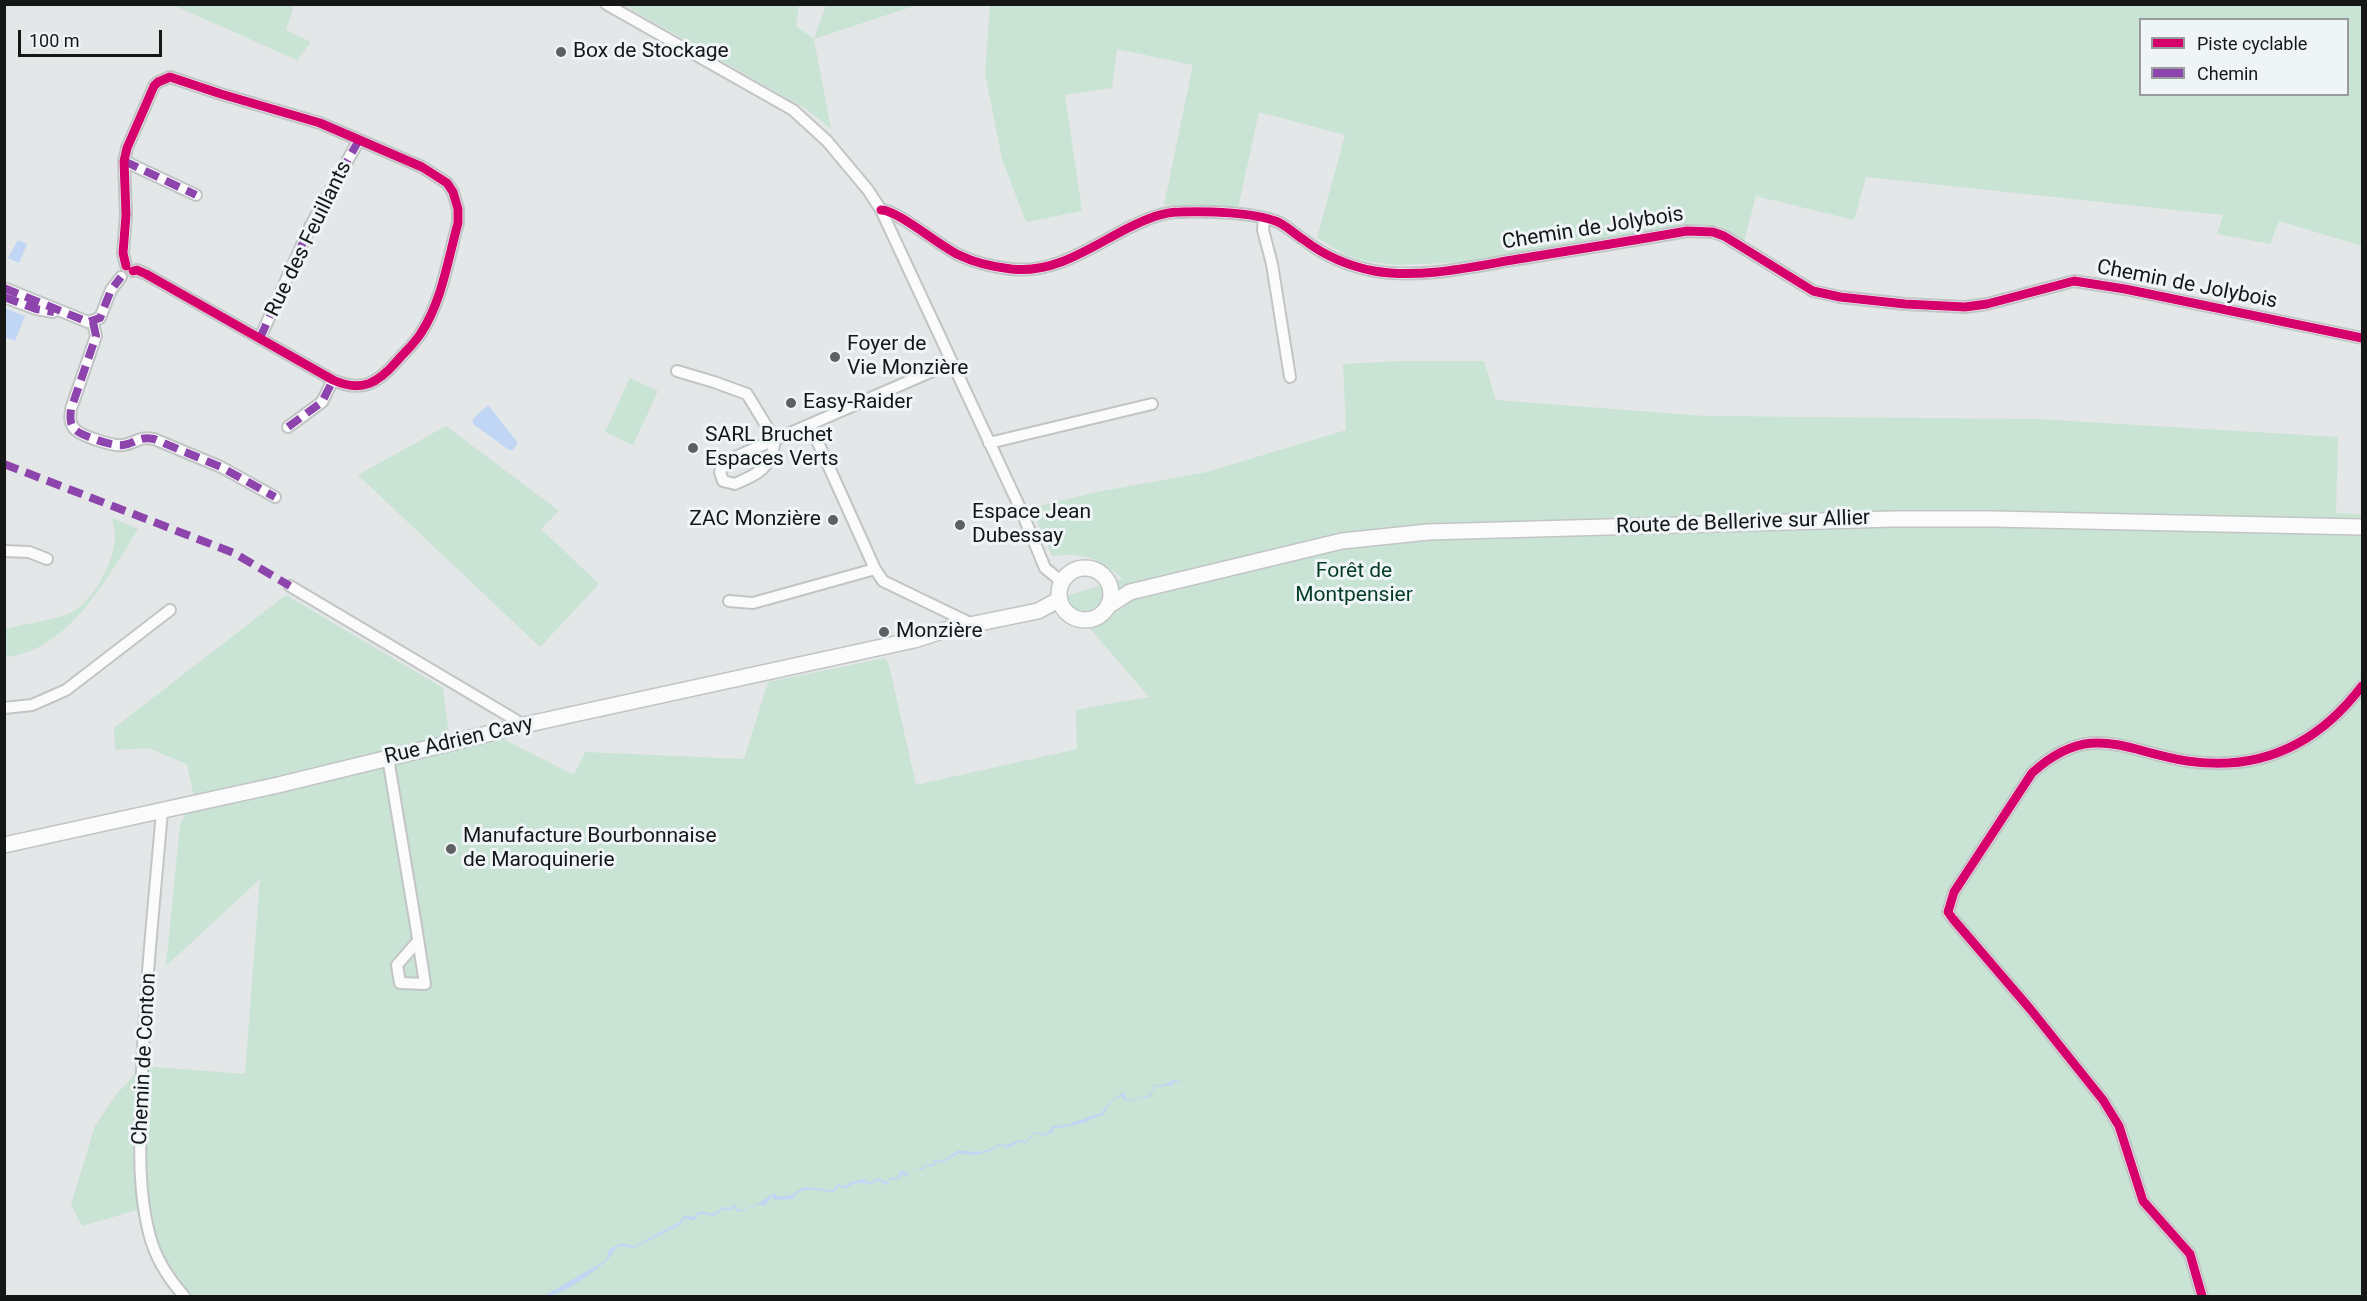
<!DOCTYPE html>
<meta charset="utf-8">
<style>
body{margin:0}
#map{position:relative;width:2367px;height:1301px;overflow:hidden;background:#e3e7e7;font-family:Roboto,sans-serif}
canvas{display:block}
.frame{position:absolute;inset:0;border:6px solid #151717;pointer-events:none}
.legend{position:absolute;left:2139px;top:18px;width:210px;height:78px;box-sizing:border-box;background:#eff5f7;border:2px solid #989c9d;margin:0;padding:8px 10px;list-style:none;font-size:18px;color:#151717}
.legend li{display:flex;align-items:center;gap:12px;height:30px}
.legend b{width:30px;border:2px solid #989c9d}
.scale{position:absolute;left:18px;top:30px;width:144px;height:27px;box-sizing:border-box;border:3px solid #151717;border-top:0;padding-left:8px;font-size:18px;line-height:21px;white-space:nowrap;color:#151717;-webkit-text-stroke:4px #eff5f7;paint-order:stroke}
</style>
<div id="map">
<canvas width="2367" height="1301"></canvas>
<div class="frame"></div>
<ul class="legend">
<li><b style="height:8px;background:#d6006c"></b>Piste cyclable</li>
<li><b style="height:8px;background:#8e44ad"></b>Chemin</li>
</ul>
<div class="scale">100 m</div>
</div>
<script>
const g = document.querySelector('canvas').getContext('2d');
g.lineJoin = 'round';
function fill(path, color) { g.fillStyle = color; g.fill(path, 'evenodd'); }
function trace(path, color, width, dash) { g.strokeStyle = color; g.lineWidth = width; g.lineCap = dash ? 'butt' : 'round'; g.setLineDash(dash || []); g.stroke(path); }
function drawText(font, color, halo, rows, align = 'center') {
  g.font = font + ' Roboto,sans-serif'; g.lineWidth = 6; g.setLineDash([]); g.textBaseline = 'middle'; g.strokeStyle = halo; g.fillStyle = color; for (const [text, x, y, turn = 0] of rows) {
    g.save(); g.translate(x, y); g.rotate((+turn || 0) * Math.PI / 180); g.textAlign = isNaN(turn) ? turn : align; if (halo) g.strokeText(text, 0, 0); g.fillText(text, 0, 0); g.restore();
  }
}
fill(new Path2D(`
 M173,5H294L286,30L311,42L297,60Z
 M624,5H799L796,26L814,39L826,5H917L814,39L831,129L806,109Z
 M990,5H2362V246L2279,221L2270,244L2217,234L2223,215L1866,177L1854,220L1756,196L1744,241L1718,225L1686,224L1465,262L1397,265L1364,261L1346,255L1317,238L1345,135L1259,112L1238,208L1164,205L1193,65L1117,49L1112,88L1065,95L1082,211L1026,222L1002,159L985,73ZM2140,20H2348V94H2140Z
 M1399,361H1484L1496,400L1705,416L2036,419L2338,437L2336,513L2362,514V1296H176L151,1256L137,1210L82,1226L71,1205L95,1126L115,1096L142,1066L245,1074L260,879L166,966L180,825L194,797L187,764L148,748L115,750L114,728L286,595L443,688L449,736L481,728L574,775L585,752L744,759L768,682L885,658L889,665L916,785L1077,749L1076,710L1149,697L1063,597L1123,579C1095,557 1088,553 1052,556L1031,508L1097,492L1207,472L1346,430L1343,364Z
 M630,378L658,391L633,445L605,432Z
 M446,426L559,511L541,529L599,584L540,647L358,475Z
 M112,518L138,529C107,578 69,651 5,657V629C25,624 48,621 68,614C92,605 112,565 115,541C116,534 113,526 112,518Z`), '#c9e3d4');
fill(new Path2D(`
 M18,240L27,244L19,263L8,258Z
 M4,308L25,316L15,341L5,337Z
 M488,405L518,443L513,450H509L473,424V419Z
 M1175,1080L1183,1083L1175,1082L1171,1086L1167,1085L1162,1087L1155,1086L1154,1091L1148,1098C1141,1096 1132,1102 1124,1101L1122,1096L1113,1100L1102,1116C1094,1116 1090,1121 1083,1123C1073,1125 1065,1128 1054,1128L1053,1132L1044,1136L1035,1133L1026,1143L1019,1142L1008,1148L1000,1145C988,1154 974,1157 959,1153L942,1163L936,1162L934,1166H925L923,1170H915L906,1177L902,1174L899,1180L891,1179L886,1185L878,1180L870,1185C861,1181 853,1182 846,1189L838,1186L835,1192C821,1192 801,1183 793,1199L775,1200L772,1196L765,1206L761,1204L738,1212L734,1207L730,1210L724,1209L714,1216L700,1214L693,1221L686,1218L680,1225L634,1248L619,1246C614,1250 612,1256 607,1260C594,1272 561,1297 544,1296L601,1263L607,1258L609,1250L620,1243L634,1246L680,1222L685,1215L693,1217L700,1211L712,1214L724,1207L730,1208L734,1204L739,1210C755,1207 762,1201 774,1193L778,1197L792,1195L803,1187L833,1190L838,1184L845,1186L851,1182L864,1179L869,1183L877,1178L887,1182L891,1177L898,1178L901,1170L908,1174L922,1168L924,1165L932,1164L934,1160L942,1161L959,1150C974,1153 987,1153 999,1144L1007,1145L1019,1140L1026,1141L1034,1132L1045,1134L1051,1130L1052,1126L1072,1124L1074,1121C1084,1121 1091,1114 1100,1114L1113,1099L1124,1092L1126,1100L1147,1096L1153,1091L1154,1085H1163Z`), '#c1d6f4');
const minor = new Path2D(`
 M606,4L793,110L827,141L868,190L881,210L1021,510L1045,568L1062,582
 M124,161L196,195
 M881,210C896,209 941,247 959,255C975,263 994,267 1011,269C1055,274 1091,247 1128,228C1145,220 1161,212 1180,212C1207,211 1253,212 1278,222C1288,227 1295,234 1304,240C1325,256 1348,266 1374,271C1421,279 1471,267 1518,259C1574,250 1631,241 1687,231L1713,232L1724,236L1813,291L1840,297L1905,304L1965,307L1987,304L2074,281L2125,289L2362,338
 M1264,219L1263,230L1272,264L1290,377
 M126,266L123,253L126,215L124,161L127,148L154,86L158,82L170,77L221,94L320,123L422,167L447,183L453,192L458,209V223C448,259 442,301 421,333C415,343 405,352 397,361C378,383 362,393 333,380L146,274L137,270L133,271
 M4,288L88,322L100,318L111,290L121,277
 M4,297L36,309L53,312
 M93,322L96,336L71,409C70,417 69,425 77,431C83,436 114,447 123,445C137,443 138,436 154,439L221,467L275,497
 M260,338L310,227L359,140
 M677,371L714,382L747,394L775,440
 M810,425L875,569L883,581L972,624
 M288,427L322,402L333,380
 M775,440C771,468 760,473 735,484L723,481L720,472L726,461L951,363
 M989,443L1152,404
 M4,551L29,552L47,559
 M290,586L524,725
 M729,601L753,603L875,569
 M4,708L32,705L66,690L170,610
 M388,758L416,926L425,984L400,983L397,965L418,941
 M162,811C154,907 143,1005 141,1102C140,1146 138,1190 149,1233C155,1258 168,1278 184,1296
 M2202,1296L2190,1254L2143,1201L2119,1126L2103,1100L2031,1010L1953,919L1948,912L1954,892L2032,773C2090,720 2124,751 2187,761C2261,772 2318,744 2362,686`);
const secondary = new Path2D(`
 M1059 594a26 26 0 1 1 52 0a26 26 0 1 1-52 0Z
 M1108,606L1130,592L1342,541L1428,532L1893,519H1993L2362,527
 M4,845L278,785L524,725L914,640L945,630L1038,611L1060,599`);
trace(minor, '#c2c5c5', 14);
trace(secondary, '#c2c5c5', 18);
trace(minor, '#fbfbfb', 10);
trace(secondary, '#fbfbfb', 15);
trace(new Path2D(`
 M124,161L196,195
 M4,288L88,322L100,318L111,290L121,277
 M4,297L36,309L54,312
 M93,322L96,336L71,409C70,417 69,425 77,431C83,436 114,447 123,445C137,443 138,436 154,439L221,467L275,497
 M260,338L310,227L359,140
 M288,427L322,402L333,380
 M4,464L234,553L290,586`), '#8e44ad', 8, [15, 8]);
trace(new Path2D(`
 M881,210C896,209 941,247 959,255C975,263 994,267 1011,269C1055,274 1091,247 1128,228C1145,220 1161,212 1180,212C1207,211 1253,212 1278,222C1288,227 1295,234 1304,240C1325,256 1348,266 1374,271C1421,279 1471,267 1518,259C1574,250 1631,241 1687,231L1713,232L1724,236L1813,291L1840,297L1905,304L1965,307L1987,304L2074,281L2125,289L2362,338
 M126,266L123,253L126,215L124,161L127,148L154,86L158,82L170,77L221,94L320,123L422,167L447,183L453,192L458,209V223C448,259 442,301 421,333C415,343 405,352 397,361C378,383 362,393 333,380L146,274L137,270L133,271
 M2202,1296L2190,1254L2143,1201L2119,1126L2103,1100L2031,1010L1953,919L1948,912L1954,892L2032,773C2090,720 2124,751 2187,761C2261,772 2318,744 2362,686`), '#d6006c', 9);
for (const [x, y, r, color] of [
 [561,52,6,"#5d6060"],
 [835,357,6,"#5d6060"],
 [791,403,6,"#5d6060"],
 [693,448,6,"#5d6060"],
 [833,520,6,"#5d6060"],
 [960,525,6,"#5d6060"],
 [884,632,6,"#5d6060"],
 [451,849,6,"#5d6060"]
]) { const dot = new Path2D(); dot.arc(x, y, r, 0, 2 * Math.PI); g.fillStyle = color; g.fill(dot); trace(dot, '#eff5f7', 2); }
drawText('21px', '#151717', '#eff5f7', [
 ["Box de Stockage",573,52],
 ["Foyer de",847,345],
 ["Vie Monzière",847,369],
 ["Easy-Raider",803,403],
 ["SARL Bruchet",705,436],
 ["Espaces Verts",705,460],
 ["Espace Jean",972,513],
 ["Dubessay",972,537],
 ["ZAC Monzière",821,520,"right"],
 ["Monzière",896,632],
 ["Manufacture Bourbonnaise",463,837],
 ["de Maroquinerie",463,861]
], 'left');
drawText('21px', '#151717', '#eff5f7', [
 ["Chemin de Jolybois",1593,229,-9],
 ["Rue des Feuillants",309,239,-64],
 ["Chemin de Jolybois",2187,285,11],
 ["Route de Bellerive sur Allier",1743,523,-2],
 ["Rue Adrien Cavy",459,741,-13],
 ["Chemin de Conton",145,1059,-87]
]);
drawText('21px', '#043b24', '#eff5f7', [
 ["Forêt de",1354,572],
 ["Montpensier",1354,596]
]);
</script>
